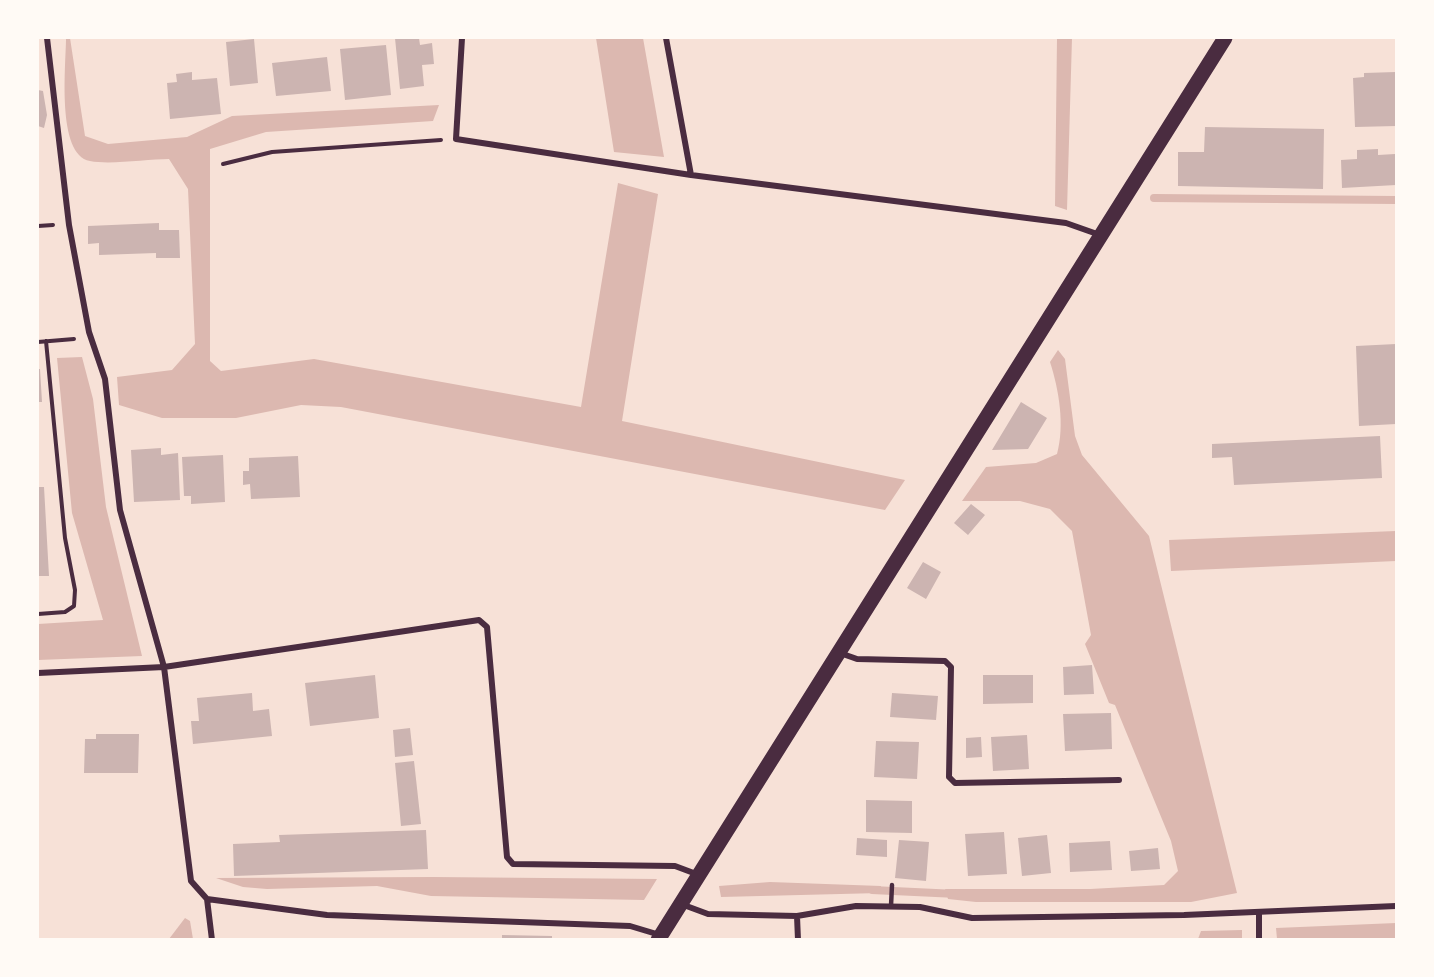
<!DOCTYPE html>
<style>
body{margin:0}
#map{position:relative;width:1434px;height:977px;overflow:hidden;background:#f7e1d7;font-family:Roboto,sans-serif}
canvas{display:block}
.frame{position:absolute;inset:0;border:39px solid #fffaf5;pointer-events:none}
</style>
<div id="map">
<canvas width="1434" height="977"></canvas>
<div class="frame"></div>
</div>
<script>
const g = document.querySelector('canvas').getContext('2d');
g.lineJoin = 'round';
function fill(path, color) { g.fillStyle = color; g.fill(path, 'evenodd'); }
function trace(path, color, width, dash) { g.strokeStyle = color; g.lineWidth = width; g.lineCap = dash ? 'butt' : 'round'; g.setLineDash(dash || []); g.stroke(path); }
fill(new Path2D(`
 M66,38H70L85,136L108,144L187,137L232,116L439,105L433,121L266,132L210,149V361L221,371L314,359L581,407L618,183L658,194L622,421L905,480L885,510L341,407L301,405L236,418H162L119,405L117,377L172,370L195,344L188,189L169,159C148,159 110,165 90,161C56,155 66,65 66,38Z
 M596,38H643L664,157L614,152Z
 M1057,38H1072L1067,210L1055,206Z
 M1058,350L1065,359L1075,436L1082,455L1149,536L1237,893L1191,902H976L948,899L945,889H1090L1164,885L1178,871L1171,841L1115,705L1109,703L1085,644L1091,635L1072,531L1050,509L1020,501H962L986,467L1036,463L1057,454C1065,425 1059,390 1050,362Z
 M82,357L93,399L106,507L142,656L38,660V624L103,620L72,513L57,358Z
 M1396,531V561L1171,571L1169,540Z
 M433,877L657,879L644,900L431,896L377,886L267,889L243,887L216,878Z
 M770,882L881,886L880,893L721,897L719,886Z
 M185,918L190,921L193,939H169Z
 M1396,923V939H1277L1276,928Z
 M1242,930V939H1198L1201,931Z`), '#dcb8b0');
trace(new Path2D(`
 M1154,198L1396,200
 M872,890L957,894`), '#dcb8b0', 8);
fill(new Path2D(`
 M395,38H419L420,45L432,43L434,64L422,65L424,86L400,89Z
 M254,39L258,83L230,86L226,42Z
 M386,45L391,95L345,100L340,49Z
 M327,57L331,91L276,96L272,63Z
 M192,72V80L217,78L221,114L170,119L167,83L177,82L176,74Z
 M1396,72V126L1355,127L1353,78L1364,77V73Z
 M38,90L43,91L47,115L44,128L38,126Z
 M1205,127L1324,129L1323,189L1178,186V152H1204Z
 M1378,149V155L1395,154L1396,185L1342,188L1341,160L1357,159V150Z
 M159,223V230H179L180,258H156V253L99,255V243L88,244V226Z
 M1396,344V424L1359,426L1356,346Z
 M38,369H40L42,402H38Z
 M1021,402L1047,418L1028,449L992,450Z
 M1380,436L1382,478L1234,485L1232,457L1212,458V444Z
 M161,448V455L178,453L180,500L134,502L131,450Z
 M223,455L225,502L191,504V496H184L182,457Z
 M298,456L300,497L251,499L250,484L243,485V471H249V458Z
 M38,487H44L49,576H38Z
 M971,504L985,515L968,535L954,523Z
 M923,562L941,572L926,599L907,588Z
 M1092,665L1094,694L1064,695L1063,667Z
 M375,675L379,718L310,726L305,683Z
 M983,675H1033V703L983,704Z
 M252,693L253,711L269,709L272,736L193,744L191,721H199L197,698Z
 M892,693L938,696L936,720L890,717Z
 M1111,713L1112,749L1065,751L1063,714Z
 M410,728L413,755L395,757L393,730Z
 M96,734H139L138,773H84L85,739H96Z
 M1027,735L1029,769L993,771L991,737Z
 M981,737L982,757L966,758V738Z
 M876,741L919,742L917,779L874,777Z
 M414,761L421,824L401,826L395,763Z
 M866,800L912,801V833L866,832Z
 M426,830L428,869L234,876L233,844L280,842L279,835Z
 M1004,832L1007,874L968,876L965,834Z
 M1047,835L1051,873L1022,876L1018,838Z
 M857,838L887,840V857L856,855Z
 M899,840L929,842L926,881L895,878Z
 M1110,841L1112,870L1070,872L1069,843Z
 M1158,848L1160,869L1131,871L1129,851Z
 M502,935L552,936V940H502Z`), '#ccb4b1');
trace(new Path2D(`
 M223,164L272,152L441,140
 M38,226L53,225
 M38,342L74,339
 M38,614L65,612L74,606L75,590L65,538L46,341`), '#4a2c40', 4);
trace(new Path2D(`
 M891,906L892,885`), '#4a2c40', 4.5);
trace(new Path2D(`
 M47,38L69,225L89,332L105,379L120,510L164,667L191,881L207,899L212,940
 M462,38L456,139L691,175L1066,223L1100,235
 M666,38L691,175
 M840,653L857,659L945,661L951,667L949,777L955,783L1119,780
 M38,673L164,667L479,620L487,627L507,857L513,864L675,866L699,875
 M207,899L327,915L630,926L660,935
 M681,904L708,914L797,916L856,906L920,907L972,918L1184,915L1396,906
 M1259,912V940
 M797,916L798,940`), '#4a2c40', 6);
trace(new Path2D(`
 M658,940L1225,38`), '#4a2c40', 15);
</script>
